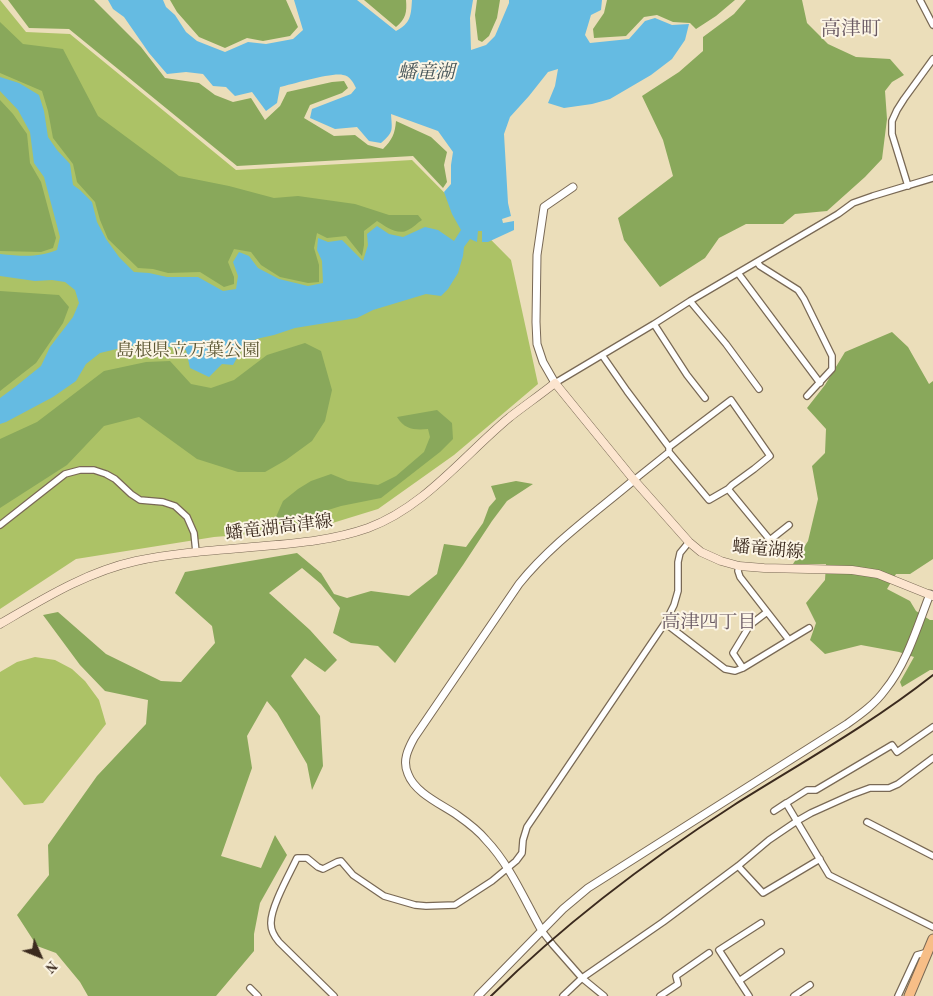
<!DOCTYPE html>
<meta charset="utf-8">
<style>
body{margin:0}
#map{position:relative;width:933px;height:996px;overflow:hidden;background:#ebdeba;font-family:"Old Standard TT",serif}
canvas{display:block}
.north{position:absolute;left:15px;top:931px;width:50px;height:50px;-webkit-text-stroke:4px #fcf5e5;paint-order:stroke;rotate:134deg;font-size:14px;font-weight:700;line-height:20px;text-align:center;color:#3b2a1e}
.north::after{content:'';display:block;margin:auto;width:18px;height:22px;background:#3b2a1e;clip-path:polygon(50% 0,100% 100%,50% 72%,0 100%)}
</style>
<div id="map">
<canvas width="933" height="996"></canvas>
<div class="north">N</div>
</div>
<script>
const g = document.querySelector('canvas').getContext('2d');
g.lineJoin = 'round';
function fill(path, color) { g.fillStyle = color; g.fill(path, 'evenodd'); }
function trace(path, color, width, dash) { g.strokeStyle = color; g.lineWidth = width; g.lineCap = dash ? 'butt' : 'round'; g.setLineDash(dash || []); g.stroke(path); }
function drawText(font, color, halo, rows, align = 'center') {
  g.font = font + ' "Old Standard TT","Noto Serif JP",serif'; g.lineWidth = 4; g.setLineDash([]); g.textBaseline = 'middle'; g.strokeStyle = halo; g.fillStyle = color; for (const [text, x, y, turn = 0] of rows) {
    g.save(); g.translate(x, y); g.rotate((+turn || 0) * Math.PI / 180); g.textAlign = isNaN(turn) ? turn : align; if (halo) g.strokeText(text, 0, 0); g.fillText(text, 0, 0); g.restore();
  }
}
fill(new Path2D(`
 M0,0L26,32L70,34L236,170L412,160L511,260L538,384L454,455L378,509L313,529L214,537L76,559L0,609Z
 M35,657L55,660L72,669L85,681L99,700L106,724L43,803L24,805L0,776V672L17,662Z`), '#acc266');
fill(new Path2D(`
 M8,0H94L141,47L165,78L199,83L215,95L233,102L251,98L265,120L280,106L287,92L332,82L344,81L348,88L342,93L310,105L304,118L334,136L355,135L368,145L383,149C392,140 395,134 396,121L431,137L447,152L444,165L447,182L443,188L413,156L237,166L69,29L29,28Z
 M170,0H286L298,27L290,36L263,41L247,38L225,48L199,37L177,12Z
 M364,0H406C407,12 406,19 396,27Z
 M477,0H500L497,18L489,36L482,42L478,40L475,15Z
 M607,0H735L716,16L696,29L690,23L673,22L657,15L644,17L626,36L594,38L593,29L604,13Z
 M746,0H802L807,23L828,44L856,57L890,59L904,75L892,82L885,91L887,119L882,159L865,177L827,211L795,214L783,224H746L719,238L705,258L660,287L624,240L618,218L673,176L663,140L642,96L679,72L703,51V37L734,14Z
 M0,22L23,44L63,49L98,116L179,176L229,186L274,198L298,196L355,204L389,215H418L422,220C417,223 413,228 408,230C398,236 385,226 377,221L364,231V245L362,256L346,236L327,238L317,233L314,248L319,265V282L308,283L280,277L261,265L251,252L234,249L228,262L234,277V284L224,287L200,272L168,273L153,269L138,268L108,239L100,220L95,202L77,182L73,164L53,138L48,111L42,91L0,73Z
 M0,100L13,114L27,134L30,163L41,182L56,238L53,248L41,252L0,251Z
 M0,291L59,295L69,307L63,323L36,363L0,391Z
 M892,332L908,347L929,384L933,381V559L910,574H896L887,589L910,601L916,611L930,620H933V670H930L902,687L900,682L914,657L899,652L861,645L825,654L810,640L816,623L806,603L825,580L826,564H793L808,541L818,499L812,466L825,453L826,429L807,408L825,385L845,352Z
 M305,343L321,351L332,390L325,421L312,441L286,460L265,472H238L197,459L139,417L104,426L67,465L0,508V439L37,422L104,371L146,362L170,361L191,384L211,388L234,380L267,355Z
 M437,410L452,423L453,439L440,452L381,498L341,506L299,519H275L283,501L298,489L311,481L331,474L348,481L378,485L396,476L424,452L430,437L428,429C415,430 405,430 397,417Z
 M516,481L533,484L507,501L492,521L463,565L395,663L378,646L351,643L333,633L340,608L321,584L302,568L269,593L310,630L337,660L325,672L305,658L291,676L320,716L323,766L312,790L307,764L277,713L267,701L247,736L252,768L221,856L261,868L275,835L287,855L260,903L254,934V951L216,996H88L80,982L56,953L37,946L17,915L49,875L48,845L97,776L146,724L148,700L105,691L80,665L43,615L58,612L106,654L161,681L181,682L215,643L212,626L175,593L185,572L297,553L321,573L334,594L347,598L371,591L409,596L437,574L444,544L466,547L483,523L489,507L496,499L491,486Z`), '#89a85b');
fill(new Path2D(`
 M108,0H163L166,7L175,15L186,32L197,41L225,52L248,42L266,44L293,39L303,30L294,0H357L396,31C411,23 411,15 412,0H473L470,18L471,50L486,45L495,36L509,3V0H602L601,10L591,15L585,35L590,43L629,39L645,21L655,18L672,25L689,24L685,40L672,59L651,75L610,99L592,104L564,108L548,103L555,86L558,69L548,72L529,96L510,117L504,134L508,203L511,216L502,219L503,223L514,221V230L488,242H482V231H478L477,242L470,239L464,247L463,256L458,273L448,289L441,296L426,294L373,310L357,318L295,328L274,335L256,339L242,349L233,365L222,364L209,377L190,368L186,350L149,343L125,347L100,353L86,364L76,381L53,397L6,422L0,424V398L15,387L41,366L50,347L73,317L79,303L75,290L65,282L52,280L35,281L0,276V254C22,256 37,258 57,250L60,237L44,177L34,163L30,132L18,110L0,91V77L19,83L39,95L44,111L48,137L57,150L70,164L73,185L80,190L92,202L97,222L106,239L119,257L134,272L149,273L167,277H198L223,291L236,289L238,276L233,262L239,252L249,256L258,268L279,279L308,286L323,283L322,261L317,250L318,238L328,242L342,240L363,261L368,245L367,234L377,226L389,234L403,237L425,227L438,230L454,241L461,230L452,214L444,192L451,184V165L453,152L438,131L391,114C392,130 394,132 381,143L369,141L357,127L335,129L310,118L312,109L351,94L356,88C353,82 350,76 343,75C333,72 293,84 280,87L277,103L266,111L252,92L235,96L226,87L213,86L203,74L186,72L167,74L149,53L124,17L113,9Z`), '#65bbe2');
const minor = new Path2D(`
 M920,0L933,25
 M908,186L892,134V121L897,110L904,99L933,59
 M757,262L760,266L798,290L804,299L832,356V369L807,396
 M738,273L820,383
 M690,301L726,344L759,389
 M654,324L687,375L705,398
 M602,355L627,391L669,447V450
 M555,383L654,324L690,301L838,214L853,203L873,196L933,178
 M669,447L731,400L770,456L754,469L732,485L728,489
 M634,480L669,452L709,500L728,489L770,540L789,525
 M0,525L65,474L80,470H94L106,474L115,479L131,494L140,500L163,502L175,506L187,517L194,533L196,552
 M739,566L738,571L740,577L789,640L809,628
 M665,623L725,669L735,671L743,668L789,640
 M743,668L733,653L750,625L767,612
 M933,727L897,752L892,745L816,790H807L774,811L786,803L829,875L933,927
 M867,822L933,856
 M738,866L763,893L820,859
 M542,931L553,945L582,978L604,996
 M739,981L781,952
 M250,988L258,996
 M334,996L279,942C274,936 271,931 271,924C270,908 290,873 297,858H307L318,867L323,869L337,862L341,861L353,875L384,896L415,905L426,906L455,905L492,881L516,861L522,853L523,840L527,827L665,623L674,605L678,591V562L680,553L689,542
 M563,996L582,978L663,922L738,866L769,840L797,821L811,813L851,795L870,788H889L898,784L933,758
 M660,996L678,984L676,976L709,953
 M749,996L719,950L761,923
 M794,996L810,985
 M898,996L917,955L928,952`);
const tertiary = new Path2D(`
 M555,383L543,362L537,344L536,322L537,255L544,207L573,187
 M542,931C525,901 510,865 486,840C478,830 467,822 457,815C441,804 415,793 408,774C402,761 408,749 414,738L519,584C551,544 595,513 634,480
 M478,996L563,909L588,888L847,724C861,714 875,704 885,690C907,663 917,627 930,594`);
const secondary = new Path2D(`
 M0,624C43,599 86,572 136,561C178,552 221,550 264,546C299,543 334,540 368,528C425,507 464,455 510,417C524,406 540,395 555,383L634,480L689,542L701,552L721,561L739,566L764,568L852,570L878,574L933,596`);
const trunk = new Path2D(`
 M909,996L933,939`);
trace(minor, '#796955', 8);
trace(tertiary, '#796955', 9);
trace(secondary, '#796955', 9);
trace(trunk, '#796955', 11);
trace(minor, '#fff', 5.5);
trace(tertiary, '#fff', 7);
trace(secondary, '#fce5cf', 8);
trace(trunk, '#f7be87', 9);
trace(new Path2D(`
 M491,996C565,923 647,861 734,805C801,763 871,724 933,675`), '#3b2a1e', 2);
drawText('18px', '#5d5834', '#fcf5e5', [
 ["島根県立万葉公園",188,351]
]);
drawText('18px', '#3b2a1e', '#fcf5e5', [
 ["蟠竜湖高津線",279,528,-7],
 ["蟠竜湖線",768,550,5]
]);
drawText('italic 19px', '#485659', '#fcf5e5', [
 ["蟠竜湖",426,73]
]);
drawText('19px', '#685862', '#fcf5e5', [
 ["高津四丁目",709,623]
]);
drawText('20px', '#685862', '#fcf5e5', [
 ["高津町",851,30]
]);
</script>
